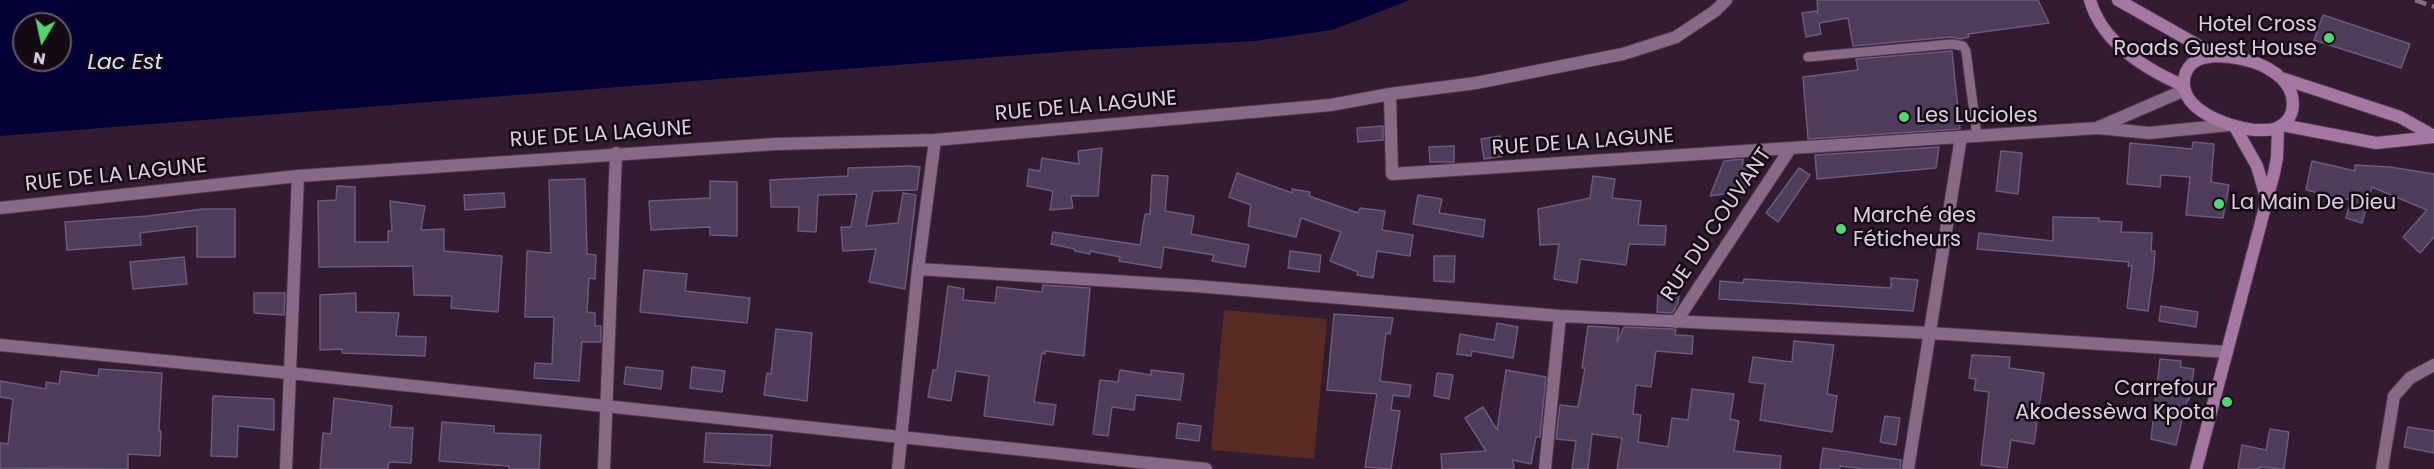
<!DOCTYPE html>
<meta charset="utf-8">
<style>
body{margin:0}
#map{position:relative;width:2434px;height:469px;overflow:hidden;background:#331b32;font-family:Poppins,sans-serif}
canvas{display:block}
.north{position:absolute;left:12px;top:12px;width:60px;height:60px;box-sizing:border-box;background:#150a14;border:2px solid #655864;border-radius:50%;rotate:189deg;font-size:16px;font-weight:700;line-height:24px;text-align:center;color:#decedd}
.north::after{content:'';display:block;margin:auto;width:21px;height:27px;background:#52d673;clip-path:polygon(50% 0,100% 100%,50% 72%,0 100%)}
</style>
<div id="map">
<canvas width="2434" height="469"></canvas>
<div class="north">N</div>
</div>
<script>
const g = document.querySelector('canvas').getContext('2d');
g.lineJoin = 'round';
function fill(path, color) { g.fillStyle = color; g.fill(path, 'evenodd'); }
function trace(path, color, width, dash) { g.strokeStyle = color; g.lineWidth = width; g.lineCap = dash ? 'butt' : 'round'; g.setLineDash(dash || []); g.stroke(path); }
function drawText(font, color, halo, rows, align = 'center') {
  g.font = font + ' Poppins,sans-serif'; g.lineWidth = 5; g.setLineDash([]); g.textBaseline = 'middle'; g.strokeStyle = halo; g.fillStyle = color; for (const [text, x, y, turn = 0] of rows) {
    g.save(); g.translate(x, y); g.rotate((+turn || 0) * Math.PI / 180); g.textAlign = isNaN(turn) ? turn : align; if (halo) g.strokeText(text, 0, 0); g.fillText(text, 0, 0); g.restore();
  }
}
fill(new Path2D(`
 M1224,310L1327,319L1314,459L1211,450Z`), '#592b25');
fill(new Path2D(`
 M0,0H1410L1332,30L1255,41L1085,50L0,136ZM24,24H60V60H24Z`), '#030035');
const building = new Path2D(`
 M1817,0H2038L2049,23L1968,34L1969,37L1960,39L1951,37L1853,46L1848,18L1819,23L1821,34L1806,37L1802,13L1817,11L1818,14Z
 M2323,15L2410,44L2401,68L2314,40Z
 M1952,51L1960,129L1808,139L1803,77L1858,70L1856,59Z
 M1383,126V140L1358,142L1357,128Z
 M1500,136L1503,156L1484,159L1481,139Z
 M2193,142L2214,144L2211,182L2229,185L2223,218L2186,215L2190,177L2161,175L2160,187L2127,184L2130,143L2192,149Z
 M1454,146V162H1430L1429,147Z
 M1939,147L1936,168L1817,179L1815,155Z
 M1102,148L1098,196H1071L1073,208L1050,210L1053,191L1027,186L1029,169L1040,171L1042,158L1079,164L1078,151Z
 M2001,151L2022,153L2018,194L1996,191Z
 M1743,159V165L1749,164L1754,177L1743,191L1710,196L1724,161Z
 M2312,161L2355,171V165L2390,167L2434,174V237L2420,253L2403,237L2427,210L2372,187L2362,223L2346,218L2351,200L2306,190Z
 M911,166L920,167L917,190L873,191L866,226L898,223L903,193L916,195L905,289L869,282L876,249L843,251L841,227H851L857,194L818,195L816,232L798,231L799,207H771L770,180L848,176V168Z
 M1799,168L1810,175L1778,222L1766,213Z
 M1237,173L1292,193V189L1310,192L1309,196L1358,213L1360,208L1385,211L1382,230L1413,235L1410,256L1377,251L1373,278L1357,275L1358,272L1330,261L1341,232L1301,218L1296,237L1248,226L1251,205L1229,197Z
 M1152,175L1168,176L1165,211L1194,216L1191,234L1249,245L1245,267L1212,261L1214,255L1164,247L1161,268L1119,261L1120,257L1090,251V254L1075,251V249L1051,244L1053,232L1140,245L1145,214H1150Z
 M1593,176L1615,179L1612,198L1641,201L1638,225L1666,226L1665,245L1629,244L1626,265L1580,259L1577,283L1554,279L1559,244L1540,245L1538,209L1590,198Z
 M585,179L587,254L596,255L595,279L589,278L587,312L595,313V326H601V342H582L579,381L534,378L535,363L552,364L554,317H525L527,251L551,253L549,180Z
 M710,181L737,182V236L710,235V227L651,230L649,201L710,198Z
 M337,186L355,187V242H388V231H392L390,201L425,206L421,230L444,229V251L502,256L498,312L451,308L452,296L414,295L413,266L319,267L318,201L336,200Z
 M504,193L505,207L465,210L464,195Z
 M1418,195L1442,199L1439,213L1485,220L1483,237L1413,224Z
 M203,209H235V257H197V226L140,233L141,245L67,250L65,222L148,216Z
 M2053,217L2099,218V221L2122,222L2121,232L2152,233L2151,251H2155L2154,267L2148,311L2127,308L2132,266H2128L2129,262L1977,249L1979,233L2053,241Z
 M1290,251L1321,255L1319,272L1288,268Z
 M1434,256H1455L1454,282L1434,281Z
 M184,257L187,284L133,289L130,262Z
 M644,270L687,274L685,291L750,298L747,323L640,312Z
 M1891,278L1918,280L1913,311L1719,299L1720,281L1743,283L1744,279L1891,288Z
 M1043,285L1090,288L1084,356L1045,351V354L1042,353L1034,402L1056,405L1053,425L984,416L989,376L956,371L951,401L928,397L933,370H937L948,286L964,289L963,300L995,303L997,287L1042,292Z
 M254,293H285L284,315L254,313Z
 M356,293V312L399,313L396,336L426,337L425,356L342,353V349L320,350V295Z
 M1658,294L1679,296L1678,303L1672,313L1657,312Z
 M2161,306L2198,312L2196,327L2159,321Z
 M1334,314L1393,318L1390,334L1386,333L1380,381L1411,385L1409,397L1393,395L1391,410L1400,411L1391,469L1365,467L1377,394L1327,390Z
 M1497,323L1518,327L1513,358L1472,351L1471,356L1457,354L1460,334L1494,340Z
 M1588,326L1619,328L1617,342L1624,327L1673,329L1676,330L1675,335L1693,336L1692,354L1656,351L1651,387L1636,385L1633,414L1641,415L1638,442L1668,447L1672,418L1688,420L1692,389L1734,394L1730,419L1739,421L1734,451L1781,456L1780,469H1617L1622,438L1592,434L1588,469H1572L1576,441L1556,439L1560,405L1578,407L1585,368H1582Z
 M776,329L812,333L807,401L764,395L767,373L771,374Z
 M1794,341L1834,345L1827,394L1837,396L1832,432L1760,420L1765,384L1749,382L1753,357L1792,362Z
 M1972,355L2010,357L2009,368L2044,373L2034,444L2011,440L2007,468L1981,465L1989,392L1974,390L1976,379L1969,378Z
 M2160,359L2181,361L2180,367L2194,369L2189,400H2187L2176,445L2151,439Z
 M626,367L663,371L661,389L624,384Z
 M692,367L725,371L722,392L690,388Z
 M99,369L162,373L159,431H161L160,456L128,454V469L0,468V443L8,444L13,399L0,397V381L46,389V382L59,384L61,371L98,376Z
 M1120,370L1151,375V370L1184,374L1180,400L1136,395L1134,410L1112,407L1108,436L1093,434L1100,380L1118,382Z
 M1506,370L1546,377L1540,437H1536L1531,464L1513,460L1514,469H1442L1441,454L1486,451L1465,418L1483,407L1497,430Z
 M1437,373L1453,375L1449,399L1434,396Z
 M213,396L274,399V430L238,426L237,457L211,456Z
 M334,398L392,406L390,427L413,428L411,463L389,462L388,469H320L323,433L331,434Z
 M1885,416L1900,418L1896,445L1880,442Z
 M442,422L494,426V433L541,435L539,469H509V466L439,461Z
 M1178,423L1201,426L1199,441L1176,438Z
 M2408,427L2434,431V453L2404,447Z
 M2270,429L2289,432L2284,469L2259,467V469H2238L2242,445L2266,450Z
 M706,433L772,435L770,466L704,462Z
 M1823,448L1901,460L1900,469H1865L1840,466V469H1820Z`);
fill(building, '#4d3c5b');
trace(building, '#6b5a7a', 1.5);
const lane = new Path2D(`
 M1808,57L1952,44L1963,46L1966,51L1977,136`);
const street = new Path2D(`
 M1390,94L1476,83L1623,54L1676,37L1715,11L1726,0
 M2099,127L2185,90
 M0,208L298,176L776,144L935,140L1331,105L1390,94L1392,174L2098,128L2149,133L2229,125
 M918,269L1195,286L1560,316L1930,333L2227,352
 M1676,322L1790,149
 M0,345L289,373L1206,469
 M286,469L298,176
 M604,469L616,153
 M898,469L918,269L935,140
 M1545,469L1560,316
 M1908,469L1961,137
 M2382,469L2394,396L2410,378L2434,365`);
const secondary = new Path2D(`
 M2090,0C2102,43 2145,69 2184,86
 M2118,0L2217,56
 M2217,56C2240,57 2264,62 2281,78C2296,92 2299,118 2277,128C2270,131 2261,130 2254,130C2228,127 2172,108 2186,72C2192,59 2204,57 2217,56Z
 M2281,78L2400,117L2434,136
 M2282,125L2376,143L2434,137
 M2235,127L2257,166L2266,197
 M2196,469L2274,173L2277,158L2278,128`);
trace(lane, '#4d394d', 11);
trace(street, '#4d394d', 14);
trace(secondary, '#4d394d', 14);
trace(lane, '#886a86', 9);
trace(street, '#886a86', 12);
trace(secondary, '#a478a2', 12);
trace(new Path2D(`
 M2415,0L2434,7`), '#857184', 4.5, [12, 6]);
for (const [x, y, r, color] of [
 [2329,38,6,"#52d673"],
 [1904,117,6,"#52d673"],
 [2219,204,6,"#52d673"],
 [1841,229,6,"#52d673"],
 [2227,402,6,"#52d673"]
]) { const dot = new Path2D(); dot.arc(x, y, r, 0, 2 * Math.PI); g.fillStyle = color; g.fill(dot); trace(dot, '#150a14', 2); }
drawText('21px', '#decedd', '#150a14', [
 ["Hotel Cross",2317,26,"right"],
 ["Roads Guest House",2317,50,"right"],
 ["Les Lucioles",1916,117],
 ["La Main De Dieu",2231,204],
 ["Marché des",1853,217],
 ["Féticheurs",1853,241],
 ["Carrefour",2215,390,"right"],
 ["Akodessèwa Kpota",2215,414,"right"]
], 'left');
drawText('21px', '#decedd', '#150a14', [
 ["RUE DE LA LAGUNE",1086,107,-5],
 ["RUE DE LA LAGUNE",601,135,-4],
 ["RUE DE LA LAGUNE",1583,143,-4],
 ["RUE DE LA LAGUNE",116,176,-6],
 ["RUE DU COUVANT",1717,225,-56]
]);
drawText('italic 22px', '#dbe2f5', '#150a14', [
 ["Lac Est",125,63]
]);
</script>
